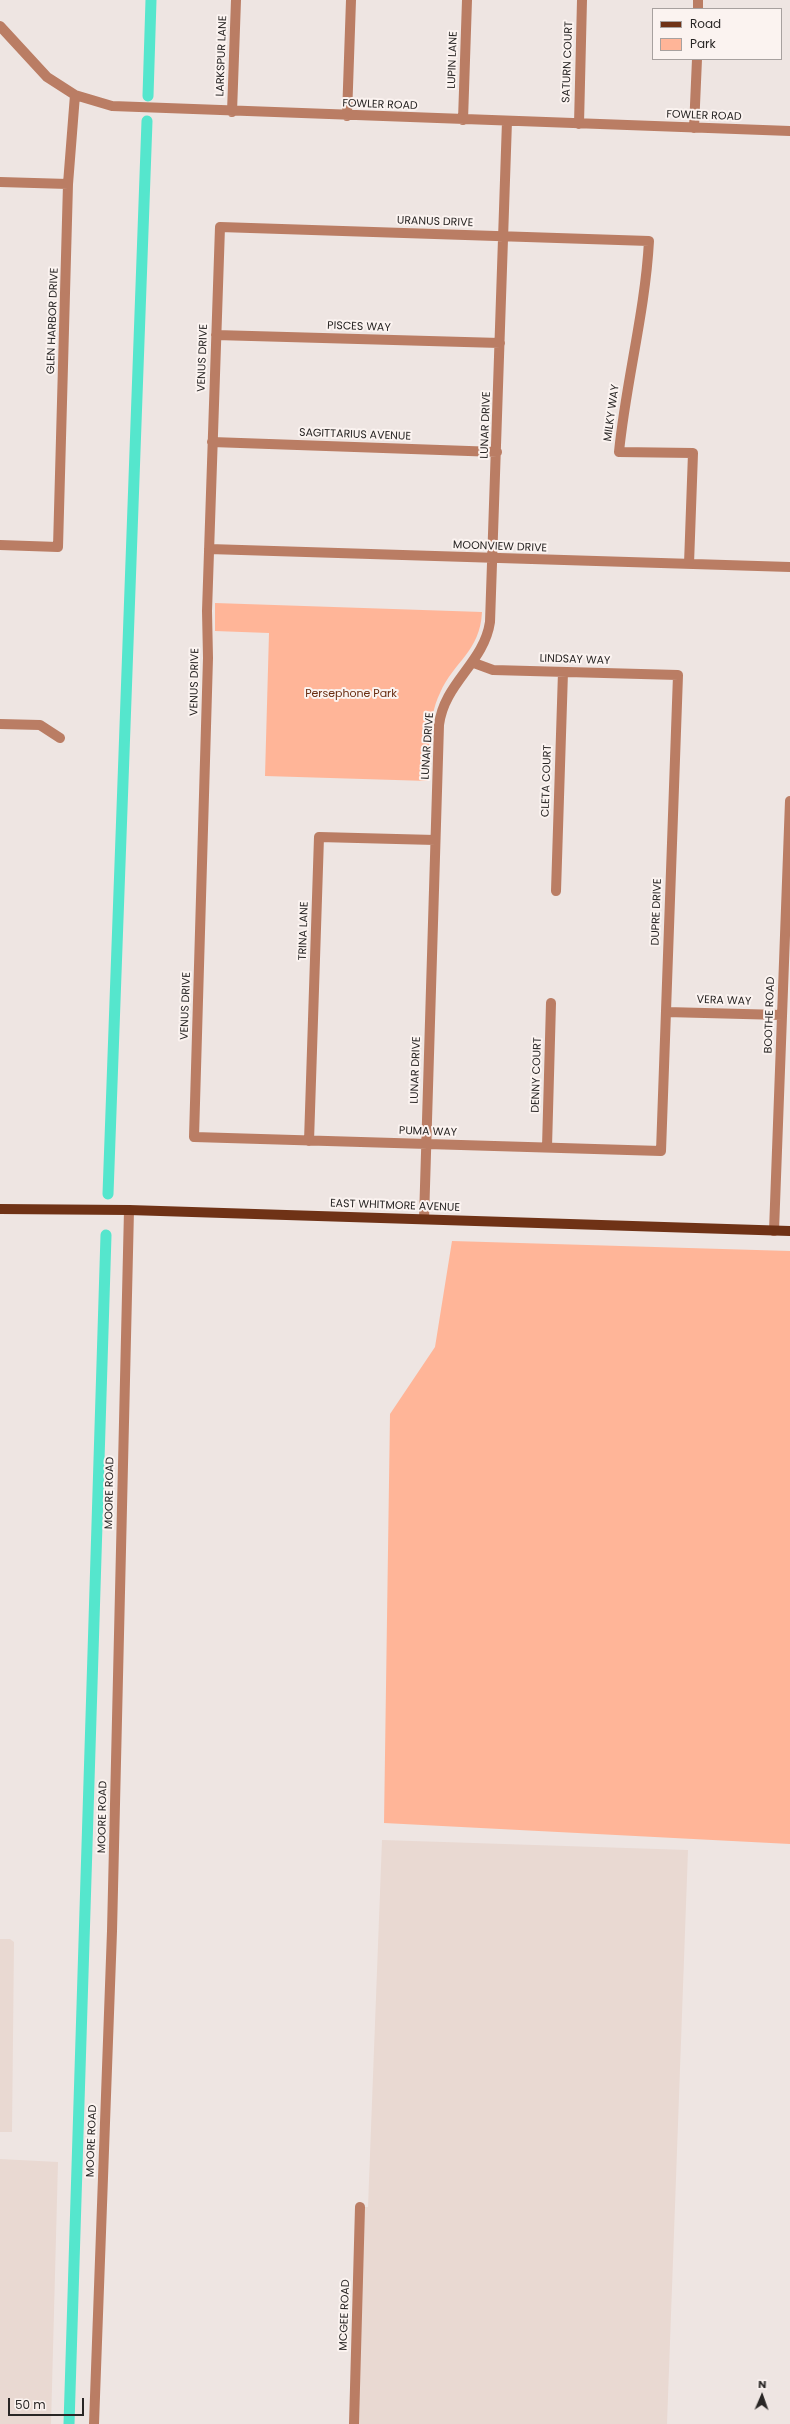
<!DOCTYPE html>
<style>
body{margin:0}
#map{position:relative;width:790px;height:2424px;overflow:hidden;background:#eee5e2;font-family:Poppins,sans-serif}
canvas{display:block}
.legend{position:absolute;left:652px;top:8px;width:130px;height:52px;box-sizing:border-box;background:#fbf3f0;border:1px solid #a7a19f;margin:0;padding:5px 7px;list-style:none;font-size:12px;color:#292625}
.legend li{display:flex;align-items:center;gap:8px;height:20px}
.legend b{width:20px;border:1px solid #a7a19f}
.north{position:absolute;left:742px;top:2376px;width:40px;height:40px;-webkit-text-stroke:3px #fbf3f0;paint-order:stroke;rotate:2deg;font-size:11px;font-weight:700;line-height:16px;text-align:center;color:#292625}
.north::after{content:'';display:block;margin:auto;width:14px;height:18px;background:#292625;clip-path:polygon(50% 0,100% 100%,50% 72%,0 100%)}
.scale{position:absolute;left:8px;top:2398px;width:76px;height:18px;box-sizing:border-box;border:2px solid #292625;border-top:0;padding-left:5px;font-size:12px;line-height:14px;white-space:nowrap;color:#292625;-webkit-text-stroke:3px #fbf3f0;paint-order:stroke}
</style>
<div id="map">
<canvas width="790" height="2424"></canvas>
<ul class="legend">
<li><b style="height:5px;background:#6f3216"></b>Road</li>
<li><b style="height:11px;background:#ffb598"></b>Park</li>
</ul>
<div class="north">N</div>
<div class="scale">50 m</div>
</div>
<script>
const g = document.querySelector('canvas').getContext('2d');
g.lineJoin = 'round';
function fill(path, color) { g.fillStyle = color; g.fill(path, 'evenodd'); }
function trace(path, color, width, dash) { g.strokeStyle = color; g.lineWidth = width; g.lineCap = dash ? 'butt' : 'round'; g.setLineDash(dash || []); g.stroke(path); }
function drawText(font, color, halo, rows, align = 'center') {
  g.font = font + ' Poppins,sans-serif'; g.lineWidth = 4; g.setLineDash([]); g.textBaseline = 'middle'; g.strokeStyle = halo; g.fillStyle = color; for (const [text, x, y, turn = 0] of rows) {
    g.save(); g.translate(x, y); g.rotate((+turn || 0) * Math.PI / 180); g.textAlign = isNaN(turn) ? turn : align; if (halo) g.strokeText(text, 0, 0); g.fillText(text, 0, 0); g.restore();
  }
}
fill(new Path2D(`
 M382,1840L688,1850L667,2424H353L360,2207H368Z
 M0,1939H10L14,1942L12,2132H0Z
 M0,2159L58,2162L51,2424H0Z`), '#e9d9d2');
fill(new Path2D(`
 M215,603L482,612C480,652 454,661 440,693C427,720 430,752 428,781L265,776L269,633L215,631Z
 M452,1241L790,1251V1844L384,1823L390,1414L435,1347Z`), '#ffb598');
trace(new Path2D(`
 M148,96L151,0
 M108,1194L147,121
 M69,2424L106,1235`), '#55e6cd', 11);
trace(new Path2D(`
 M698,9V0
 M0,26L47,77L75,95L112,106L790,131
 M232,112L236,0
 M347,116L351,0
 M463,120L467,0
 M579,124L582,0
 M694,128L697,59
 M0,182L68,184
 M216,335L500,343
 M212,442L497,452
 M0,545L58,547L68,184L75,95
 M209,549L790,567
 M474,663L493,670L678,675L661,1151L194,1137L208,658L207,611L220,227L649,241C645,313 626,381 619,452L693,453L689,564
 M0,724L40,725L60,738
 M556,891L563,672
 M666,1012L782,1015
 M309,1141L319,837L435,840
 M547,1147L551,1003
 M424,1219L439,725C444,683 484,663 490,622L507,121
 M774,1231L790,801
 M94,2424L112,1931L129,1210
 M354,2424L360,2207`), '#ba7d64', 10);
trace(new Path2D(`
 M0,1209L129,1210L790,1231`), '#6f3216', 10);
drawText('11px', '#292625', '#fbf3f0', [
 ["LARKSPUR LANE",222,56,-88],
 ["LUPIN LANE",453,60,-88],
 ["SATURN COURT",568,62,-88],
 ["FOWLER ROAD",380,105,2],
 ["FOWLER ROAD",704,116,2],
 ["URANUS DRIVE",435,222,2],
 ["GLEN HARBOR DRIVE",53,321,-88],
 ["PISCES WAY",359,327,2],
 ["VENUS DRIVE",203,358,-88],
 ["MILKY WAY",612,413,-82],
 ["LUNAR DRIVE",486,425,-88],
 ["SAGITTARIUS AVENUE",355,435,2],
 ["MOONVIEW DRIVE",500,547,2],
 ["LINDSAY WAY",575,660,2],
 ["VENUS DRIVE",195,682,-89],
 ["LUNAR DRIVE",428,746,-86],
 ["CLETA COURT",547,781,-88],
 ["DUPRE DRIVE",657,912,-88],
 ["TRINA LANE",304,931,-88],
 ["VERA WAY",724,1001,2],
 ["VENUS DRIVE",186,1006,-88],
 ["BOOTHE ROAD",770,1015,-88],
 ["LUNAR DRIVE",416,1070,-88],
 ["DENNY COURT",537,1075,-88],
 ["PUMA WAY",428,1132,2],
 ["EAST WHITMORE AVENUE",395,1206,2],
 ["MOORE ROAD",110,1493,-89],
 ["MOORE ROAD",103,1817,-89],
 ["MOORE ROAD",92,2141,-88],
 ["MCGEE ROAD",345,2315,-88]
]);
drawText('11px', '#692d11', '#fbf3f0', [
 ["Persephone Park",351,694]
]);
</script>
